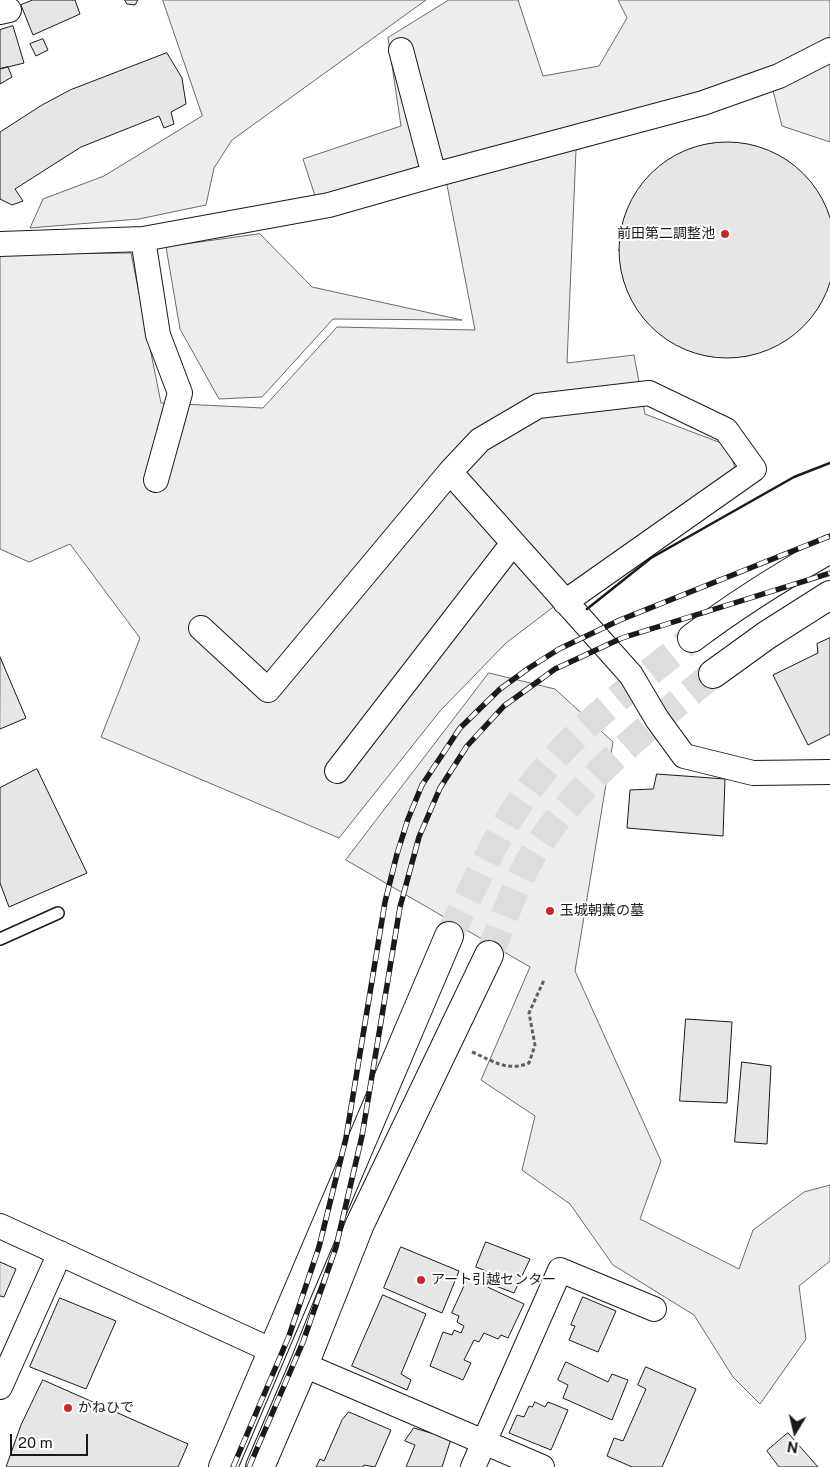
<!DOCTYPE html>
<meta charset="utf-8">
<style>
body{margin:0}
#map{position:relative;width:830px;height:1467px;overflow:hidden;background:#fff;font-family:"Public Sans",sans-serif}
canvas{display:block}
.north{position:absolute;left:770px;top:1407px;width:50px;height:50px;-webkit-text-stroke:4px #fff;paint-order:stroke;rotate:189deg;font-size:14px;font-weight:700;line-height:20px;text-align:center;color:#1a1a1a}
.north::after{content:'';display:block;margin:auto;width:18px;height:22px;background:#1a1a1a;clip-path:polygon(50% 0,100% 100%,50% 72%,0 100%)}
.scale{position:absolute;left:10px;top:1434px;width:78px;height:22px;box-sizing:border-box;border:2px solid #1a1a1a;border-top:0;padding-left:6px;font-size:15px;line-height:18px;white-space:nowrap;color:#1a1a1a;-webkit-text-stroke:4px #fff;paint-order:stroke}
</style>
<div id="map">
<canvas width="830" height="1467"></canvas>
<div class="north">N</div>
<div class="scale">20 m</div>
</div>
<script>
const g = document.querySelector('canvas').getContext('2d');
g.lineJoin = 'round';
function fill(path, color) { g.fillStyle = color; g.fill(path, 'evenodd'); }
function trace(path, color, width, dash) { g.strokeStyle = color; g.lineWidth = width; g.lineCap = dash ? 'butt' : 'round'; g.setLineDash(dash || []); g.stroke(path); }
function drawText(font, color, halo, rows, align = 'center') {
  g.font = font + ' "Public Sans","Noto Sans JP",sans-serif'; g.lineWidth = 4; g.setLineDash([]); g.textBaseline = 'middle'; g.strokeStyle = halo; g.fillStyle = color; for (const [text, x, y, turn = 0] of rows) {
    g.save(); g.translate(x, y); g.rotate((+turn || 0) * Math.PI / 180); g.textAlign = isNaN(turn) ? turn : align; if (halo) g.strokeText(text, 0, 0); g.fillText(text, 0, 0); g.restore();
  }
}
const built = new Path2D(`
 M163,0H426L232,140L214,168L206,205L139,219L30,228L43,199L104,176L202,116Z
 M449,0H518L543,76L599,66L627,18L618,0H830V142L782,126L772,87L576,150L567,363L634,355L645,414L729,446L735,469L506,643L440,711L339,838L101,737L140,638L70,544L29,562L0,549V254L131,253L161,403L263,408L337,327L475,330L442,159L316,199L303,159L401,126L388,38Z
 M260,234L312,287L462,320L333,319L262,397L219,399L180,329L166,247Z
 M489,673L555,689L613,742L575,971L661,1161L640,1219L739,1269L753,1230L804,1192L830,1185V1261L799,1286L806,1339L760,1404L733,1377L694,1315L613,1265L570,1204L522,1170L535,1116L481,1080L530,967L346,860Z`);
fill(built, '#ededed');
trace(built, '#6a6a6a', 1);
const building = new Path2D(`
 M33,0H75L80,14L33,35L21,5Z
 M125,0H138L135,5L127,4Z
 M13,26L24,63L0,69V30Z
 M43,39L48,50L36,56L30,44Z
 M167,53L182,78L186,104L171,112L174,124L164,128L159,116L81,147L15,189L23,201L12,205L0,199V132L42,105L70,90Z
 M8,67L12,77L0,84V69Z
 M619 250a108 108 0 1 1 216 0a108 108 0 1 1-216 0Z
 M830,638V734L808,745L773,675L818,653L817,644Z
 M0,657L26,718L0,729Z
 M37,769L87,873L9,907L0,883V788Z
 M657,774L725,779L723,836L627,828L630,790L653,789Z
 M686,1019L732,1022L727,1103L680,1101Z
 M742,1062L771,1066L767,1144L735,1142Z
 M486,1242L530,1259L514,1293L483,1281L486,1271L476,1267Z
 M401,1247L459,1271L442,1313L384,1288Z
 M0,1262L16,1269L4,1297L0,1296Z
 M468,1278L524,1304L508,1338L501,1335L498,1339L484,1333L479,1342L474,1340L464,1360L471,1363L463,1380L430,1366L443,1332L452,1335L454,1330L461,1333L464,1326L457,1322L459,1316L452,1313Z
 M383,1295L426,1314L401,1374L411,1380L407,1390L352,1366Z
 M583,1297L616,1311L598,1352L569,1340L575,1326L571,1325Z
 M60,1298L116,1321L86,1389L30,1367Z
 M566,1362L608,1382L612,1374L628,1380L612,1420L563,1398L568,1385L558,1380Z
 M646,1367L696,1389L662,1467H632L607,1456L614,1438L623,1441L646,1389L638,1385Z
 M43,1380L188,1444L178,1467H6L21,1425Z
 M535,1402L545,1407L548,1402L568,1410L551,1450L509,1433L517,1415L524,1417L529,1406L532,1407Z
 M349,1412L391,1430L375,1467L364,1465L363,1467H316L320,1459L324,1461L342,1420Z
 M414,1428L451,1439L442,1467H406L415,1445L405,1441Z
 M788,1433L818,1467H779L767,1451Z`);
fill(building, '#e6e6e6');
trace(building, '#1a1a1a', 1);
trace(new Path2D(`
 M449,936C472,891 492,843 520,802C565,735 631,688 692,638
 M489,955C501,927 512,894 526,867C569,787 644,731 713,674`), '#ddd', 28, [28, 14]);
const service = new Path2D(`
 M0,939L58,913`);
const minor = new Path2D(`
 M0,12L9,10
 M401,50L434,175
 M143,239L158,335L180,393L156,480
 M0,244L143,239L329,205L434,175L703,103L779,76L830,50
 M450,472L631,675L657,719L684,756L753,773L830,772
 M201,628L268,690L450,472L480,440L538,406L649,393L726,430L754,469L565,602
 M337,771L513,543
 M0,1226L273,1351
 M304,1365L542,1467
 M0,1387L60,1253
 M473,1467L560,1270L654,1309`);
const tertiary = new Path2D(`
 M692,638C736,605 782,576 830,549
 M713,674L767,635L830,595
 M223,1467L449,936
 M260,1467L304,1365L360,1224L489,955`);
trace(service, '#1a1a1a', 14);
trace(minor, '#1a1a1a', 26);
trace(tertiary, '#1a1a1a', 30);
trace(new Path2D(`
 M472,1052C493,1061 507,1072 529,1063L535,1045L529,1013L544,980`), '#5f5f5f', 3, [4, 2.5]);
trace(service, '#fff', 11);
trace(minor, '#fff', 24);
trace(tertiary, '#fff', 28);
const rail = new Path2D(`
 M233,1467L289,1336L319,1247L346,1138L385,902L397,854L408,819L422,785L460,728L500,689L529,668L559,649L620,620L830,536
 M249,1467L303,1342L336,1247L362,1136L400,907L419,837L440,788L467,746L504,706L555,669L622,638L830,573`);
trace(rail, '#1a1a1a', 5.5);
trace(rail, '#fff', 4, [11]);
trace(new Path2D(`
 M587,609L651,558L794,477L830,463`), '#1a1a1a', 2.5);
for (const [x, y, r, color] of [
 [725,234,5,"#c62828"],
 [550,911,5,"#c62828"],
 [421,1280,5,"#c62828"],
 [68,1408,5,"#c62828"]
]) { const dot = new Path2D(); dot.arc(x, y, r, 0, 2 * Math.PI); g.fillStyle = color; g.fill(dot); trace(dot, '#fff', 2); }
drawText('14px', '#1a1a1a', '#fff', [
 ["前田第二調整池",715,234,"right"],
 ["玉城朝薫の墓",560,911],
 ["アート引越センター",431,1280],
 ["かねひで",78,1408]
], 'left');
</script>
